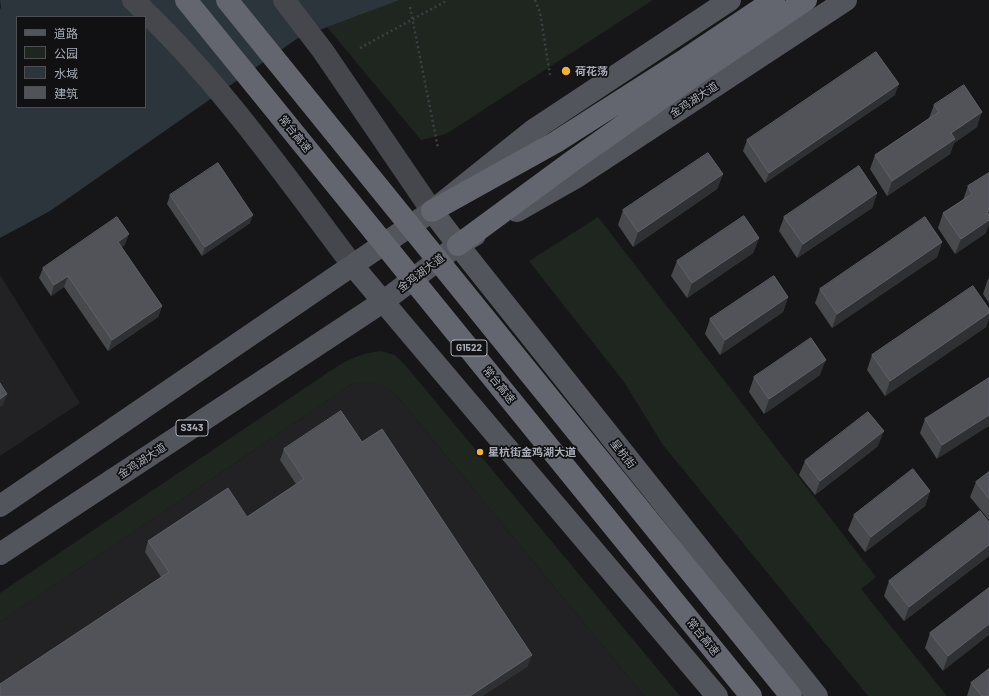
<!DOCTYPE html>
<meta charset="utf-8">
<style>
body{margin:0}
#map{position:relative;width:989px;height:696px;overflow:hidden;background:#161618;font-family:Barlow,"Noto Sans SC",sans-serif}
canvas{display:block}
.legend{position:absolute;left:16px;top:16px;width:130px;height:92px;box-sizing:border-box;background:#111113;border:1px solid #4d4f55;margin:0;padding:5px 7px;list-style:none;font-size:12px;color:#a8adb8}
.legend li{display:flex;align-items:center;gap:8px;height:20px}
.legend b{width:20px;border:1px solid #4d4f55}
</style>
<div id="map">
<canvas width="989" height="696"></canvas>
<ul class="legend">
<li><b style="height:5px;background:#53555c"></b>道路</li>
<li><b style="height:11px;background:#1e261f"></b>公园</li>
<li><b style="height:11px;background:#2c353c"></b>水域</li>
<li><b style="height:11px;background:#525359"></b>建筑</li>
</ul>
</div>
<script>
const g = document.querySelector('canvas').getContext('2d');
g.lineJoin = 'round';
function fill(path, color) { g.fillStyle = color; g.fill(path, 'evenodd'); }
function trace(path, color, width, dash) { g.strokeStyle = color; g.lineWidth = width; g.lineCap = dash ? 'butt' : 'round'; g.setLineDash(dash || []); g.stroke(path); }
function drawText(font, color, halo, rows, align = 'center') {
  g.font = font + ' Barlow,"Noto Sans SC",sans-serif'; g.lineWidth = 3.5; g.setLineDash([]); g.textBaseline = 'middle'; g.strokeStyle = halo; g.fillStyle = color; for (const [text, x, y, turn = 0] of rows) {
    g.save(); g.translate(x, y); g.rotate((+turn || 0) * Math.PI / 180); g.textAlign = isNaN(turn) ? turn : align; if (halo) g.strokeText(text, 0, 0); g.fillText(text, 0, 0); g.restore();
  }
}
fill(new Path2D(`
 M0,275L80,403L0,456Z
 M363,382H374L387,387L397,396L644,696H0V622L352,384Z`), '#222225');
fill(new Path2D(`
 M400,0H653L446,134L421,140L327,27Z
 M598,217L876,577L861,589L947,696H868L663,445L624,382L529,261Z
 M381,351L395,355L406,366L680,696H644L397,396C382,382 372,380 352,384L0,622V593L336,367C352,358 362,353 381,351Z`), '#1e261f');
fill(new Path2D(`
 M0,0H400L298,38L50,211L0,238V9L1,8ZM17,17H145V107H17Z`), '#2c353c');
trace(new Path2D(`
 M535,0L540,12L550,75
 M410,7L438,148
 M360,48L448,0`), '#3d3f44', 2.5, [2, 3]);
trace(new Path2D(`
 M133,0C217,78 284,174 353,266
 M284,0L323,51L432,211`), '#45474d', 22);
trace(new Path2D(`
 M432,211L458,245L817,696
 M517,211L575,178L846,0
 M353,266L717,696
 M0,506L432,211L532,131L730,0
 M0,554L384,301L458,245L475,235`), '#53555c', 22);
trace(new Path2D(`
 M432,211L556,142L686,59L774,0
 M458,245L571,162L696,74L806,0`), '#63666e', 22);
trace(new Path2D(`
 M186,0L751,696
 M227,0L791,696`), '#63666e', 22);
fill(new Path2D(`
 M895,95L765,183L743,151L747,140Z
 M934,105L977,127L954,143L950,154L887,196L870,169L875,155L929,118Z
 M989,173L986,233L955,254L938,228L943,213L963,200L968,186Z
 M723,174L717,189L633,247L618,225L623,210Z
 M877,193L872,208L797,258L779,231L784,217Z
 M170,195L250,223L202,256L167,204Z
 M759,238L753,253L687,298L671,276L677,261Z
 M942,242L937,257L832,328L815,303L820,289Z
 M125,245L121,247L162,306L158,317L108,351L64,287L51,296L39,278L43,268Z
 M989,278V303L983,294L988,279Z
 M788,297L783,312L720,355L705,334L710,319Z
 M989,309V318L986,327L885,396L867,370L872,355Z
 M820,375L764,414L749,392L754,377Z
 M989,378L937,459L920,433L925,419Z
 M362,442L528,666L482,696H0L161,577L145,552L148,541L247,517L296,484L280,460L284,449Z
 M878,446L815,495L799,475L805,461Z
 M989,472V520L970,497L976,482Z
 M930,491L925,506L865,552L848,530L854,515Z
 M989,522V556L904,621L884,596L889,581Z
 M989,588L943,671L925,648L930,633Z
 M971,683L989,696H967Z`), '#47494d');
fill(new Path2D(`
 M899,84L895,95L765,183L769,173Z
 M982,112L977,127L954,143L950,154L887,196L892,181L951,133Z
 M723,174L717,189L633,247L638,232Z
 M877,193L872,208L797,258L803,244Z
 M989,211V225L986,233L955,254L961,239L987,212Z
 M253,215L250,223L202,256L205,247Z
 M129,234L125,245L114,252L118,242Z
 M759,238L753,253L687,298L692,283Z
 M942,242L937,257L832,328L837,314Z
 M68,276L64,287L51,296L54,285Z
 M788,297L783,312L720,355L725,340Z
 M162,306L158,317L108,351L112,340Z
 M989,313V318L986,327L885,396L890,381Z
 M826,360L820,375L764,414L769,399Z
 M7,394L3,405L0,407V399Z
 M989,415V426L937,459L942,445Z
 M884,431L878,446L815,495L820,481Z
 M930,491L925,506L865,552L871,537Z
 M989,545V556L904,621L909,607Z
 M989,624V635L943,671L948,656Z
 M532,655L528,666L482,696H470Z`), '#2f3033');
const building = new Path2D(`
 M876,52L899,84L769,173L747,140Z
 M964,85L982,112L951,133L955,139L892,181L875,155L939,112L934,105Z
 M708,153L723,174L638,232L623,210Z
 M218,163L253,215L205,247L170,195Z
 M859,166L877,193L803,244L784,217Z
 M989,173V211L987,212L989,215V220L961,239L943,213L972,194L968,186Z
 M744,216L759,238L692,283L677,261Z
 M117,217L129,234L118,242L162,306L112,340L68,276L54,285L43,268Z
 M925,217L942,242L837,314L820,289Z
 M774,276L788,297L725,340L710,319Z
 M973,286L989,309V313L890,381L872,355Z
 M811,338L826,360L769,399L754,377Z
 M989,378V415L942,445L925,419Z
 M0,383L7,394L0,399Z
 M341,411L362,442L382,429L532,655L470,696H0V684L169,572L148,541L228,488L247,517L304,479L284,449Z
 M868,412L884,431L820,481L805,461Z
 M913,469L930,491L871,537L854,515Z
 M989,472V499L976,482Z
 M980,511L989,522V545L909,607L889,581Z
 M989,588V624L948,656L930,633Z
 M989,669V696H982L971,683Z`);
fill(building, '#525359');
trace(building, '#5f6168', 1);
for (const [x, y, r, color] of [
 [566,71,5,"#f2b134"],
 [480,452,4,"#f2b134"]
]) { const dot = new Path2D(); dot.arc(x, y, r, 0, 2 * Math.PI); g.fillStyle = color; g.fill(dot); trace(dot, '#111113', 1.5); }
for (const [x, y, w] of [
 [469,348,36],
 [192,428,32]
]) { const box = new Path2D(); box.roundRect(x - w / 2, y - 8, w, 16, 3); g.fillStyle = '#111113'; g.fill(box); trace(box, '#a8adb8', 1); }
drawText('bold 10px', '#a8adb8', null, [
 ["G1522",469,348],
 ["S343",192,428]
]);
drawText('bold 11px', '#a8adb8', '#111113', [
 ["荷花荡",575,71],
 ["星杭街金鸡湖大道",488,452]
], 'left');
drawText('11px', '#a8adb8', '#111113', [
 ["金鸡湖大道",694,100,-33],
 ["常台高速",295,134,51],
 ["金鸡湖大道",421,273,-37],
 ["常台高速",499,385,51],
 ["星杭街",623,454,52],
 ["金鸡湖大道",142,461,-33],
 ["常台高速",703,637,51]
]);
</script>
